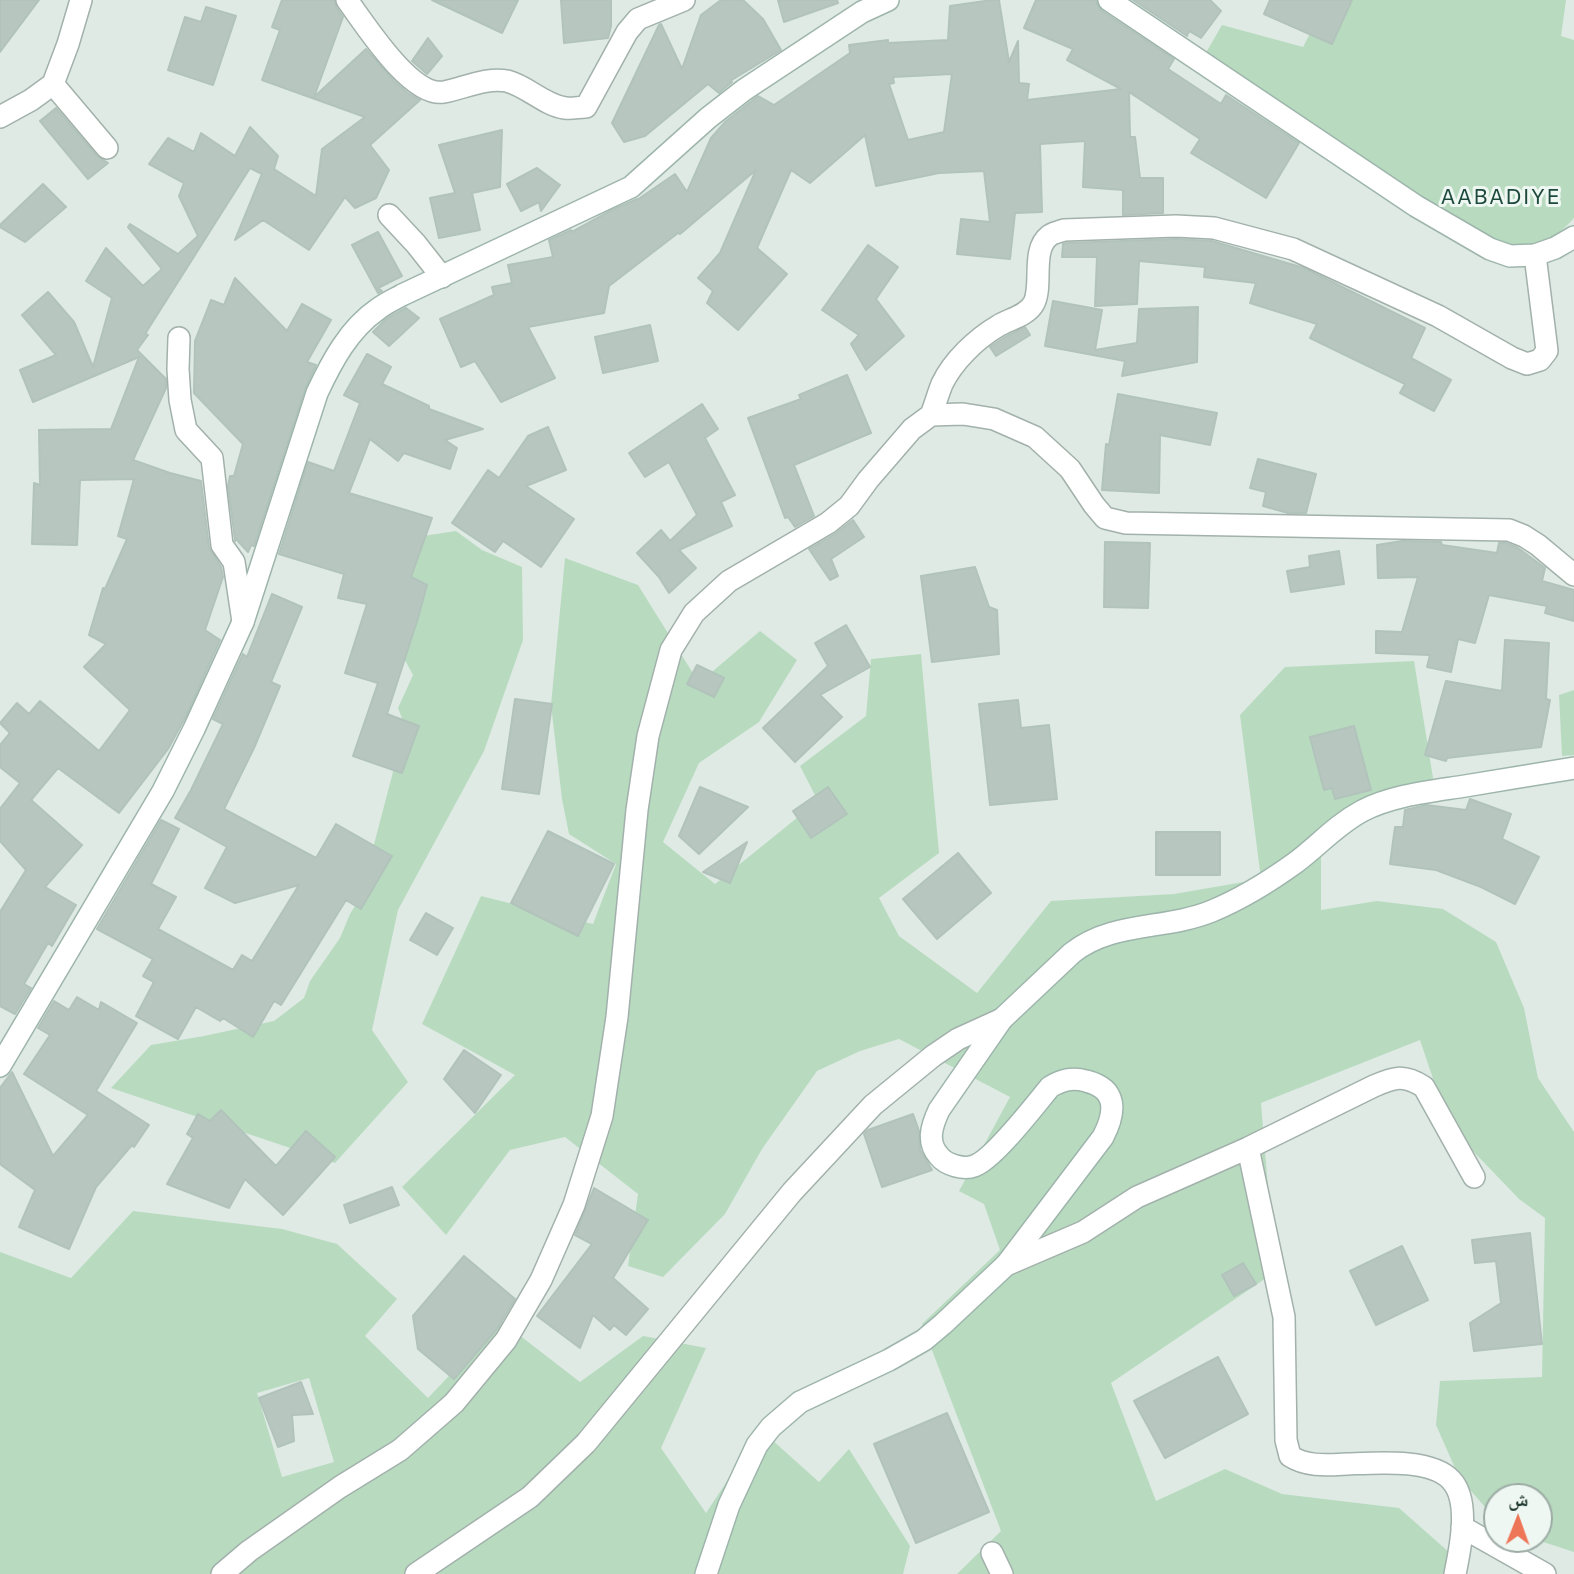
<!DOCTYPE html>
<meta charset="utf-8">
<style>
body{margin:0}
#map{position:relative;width:1574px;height:1574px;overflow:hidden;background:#dfeae4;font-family:Commissioner,"Noto Naskh Arabic",sans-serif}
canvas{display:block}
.north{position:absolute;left:1483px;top:1483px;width:70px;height:70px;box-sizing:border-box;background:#eff7f2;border:2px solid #9caba5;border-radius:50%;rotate:1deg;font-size:19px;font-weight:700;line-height:28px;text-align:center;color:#203931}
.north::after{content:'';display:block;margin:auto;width:24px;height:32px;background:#ee7658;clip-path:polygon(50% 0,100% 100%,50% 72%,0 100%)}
</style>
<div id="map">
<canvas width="1574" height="1574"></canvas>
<div class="north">ش</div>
</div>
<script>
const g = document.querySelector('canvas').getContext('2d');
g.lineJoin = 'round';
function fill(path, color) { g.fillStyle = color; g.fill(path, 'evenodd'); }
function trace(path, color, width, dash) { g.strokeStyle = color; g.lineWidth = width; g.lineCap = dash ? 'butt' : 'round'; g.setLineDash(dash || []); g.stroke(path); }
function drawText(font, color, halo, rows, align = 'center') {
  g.font = font + ' Commissioner,sans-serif'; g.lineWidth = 6; g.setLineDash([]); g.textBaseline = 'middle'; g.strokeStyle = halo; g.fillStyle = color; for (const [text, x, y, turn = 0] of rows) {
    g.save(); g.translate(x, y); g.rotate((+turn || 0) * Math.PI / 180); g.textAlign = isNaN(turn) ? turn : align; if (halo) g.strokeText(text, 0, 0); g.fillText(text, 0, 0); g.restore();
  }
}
fill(new Path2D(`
 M1327,0H1566L1561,36L1574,40V218C1554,241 1537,245 1509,250L1200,63L1222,25L1303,47Z
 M456,531L482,550L522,567L523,640L484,751L398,910L372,1030L408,1082L335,1163L111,1088L151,1045L204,1036L274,1021L304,998L310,981L340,938L350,914L360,898L405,726L398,708L413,675L392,636L423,536Z
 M565,558L638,585L699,683L760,631L797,660L759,722L699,763L663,842L715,884L818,801L800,766L866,716L871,659L921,654L939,853L879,898L899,936L977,993L1051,901L1174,894L1261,879L1240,715L1285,667L1414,661L1434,784L1321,830V910L1377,901L1443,909L1496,942L1524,1008L1538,1078L1574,1132V1552L1534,1539H1539V1497H1497V1521L1459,1477L1436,1425L1440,1381L1542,1377L1545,1218L1519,1199L1449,1126L1420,1040L1261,1103L1275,1272L1111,1383L1156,1501L1225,1469L1282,1494L1399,1508L1450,1553L1445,1574H957L1001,1531L922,1324L1000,1250L984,1204L959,1191L1010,1097L899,1039L860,1051L817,1071L762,1149L725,1214L663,1277L628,1266L638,1194L565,1137L510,1150L446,1235L402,1187L515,1075L422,1024L481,896L593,924L616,864L569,834L562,799L551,705Z
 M1574,690V755L1562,756L1559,695Z
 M133,1211L282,1229L337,1244L397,1299L365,1336L428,1398L501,1321L580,1382L643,1336L706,1348L661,1448L706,1513L761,1430L819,1482L849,1449L910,1546L903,1574H0V1252L71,1278ZM309,1378L334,1462L282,1477L257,1393Z`), '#b8dbc0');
const building = new Path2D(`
 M0,0H39L0,52Z
 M282,0H334L336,7L343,17L314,97L366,49L394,81L409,94L420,100L370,145L389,170L376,198L355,208L345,197L309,250L263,220L235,240L262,174L250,168L145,334L148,335L137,350L166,379V388L133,460L170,473L201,481L209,547L221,567L223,577L205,630L220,640L186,716L168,749L119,813L58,768L31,800L82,845L45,887L76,905L52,946L48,943L24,984L31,988L15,1014L0,1006V912L26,870L0,841V809L20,783L0,767V745L10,733L0,723L17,703L29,714L40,701L99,751L130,710L84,667L106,644L89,635L103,588L105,589L127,539L118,536L134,479L80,480L77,545L32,544L34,483L40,485L39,430L111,429L139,357L33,402L20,370L56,355L22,315L48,292L74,322L93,367L112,298L86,281L106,248L143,286L162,269L128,227L130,224L178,254L198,236L179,196L184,183L149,164L168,138L194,152L201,133L235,156L250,127L278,156L274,169L316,196L322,149L365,117L262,80L280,30L272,27Z
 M432,0H518L502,33Z
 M561,0H611V26L608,38L564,43Z
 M721,0H743L763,19L781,50L730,81L732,82L719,93L708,84L645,136L624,142L612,123L659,25L661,24L682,69L701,15Z
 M778,0H837L838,3L784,22Z
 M992,0H999L1009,62L1018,41L1019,83L1029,84L1027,100L1121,89L1067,60L1073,49L1024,28L1036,0H1096L1098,6L1102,11L1174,59L1168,69L1221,104L1226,95L1299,143L1266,198L1191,153L1200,139L1129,92L1130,137H1135L1140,178H1163V213L1123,215V190L1083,187L1085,141L1040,144L1042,212L1015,213L1010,259L957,254L961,219L990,222L984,171L939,173L876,186L865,135L810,183L791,170L757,248L787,274L738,330L707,303L713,291L698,278L720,253L756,170L680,234L678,233L609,286L604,313L528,327L555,378L501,402L475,361L461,367L440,319L494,295L492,287L512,283L508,265L553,257L549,240L571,230L572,232L610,211L637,199V200L675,174L687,192L711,138L726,121L758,96L774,105L850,53L849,45L888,40V43L948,40L950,6ZM952,74L944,132L908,140L889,84L894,83L893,77Z
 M1133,0H1210L1221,11L1201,38L1189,31L1187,36Z
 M1270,0H1352L1332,44L1264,14Z
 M206,7L236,16L213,85L168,70L185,17L201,22Z
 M428,38L442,56L427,74L412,61Z
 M56,108L97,156L108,163L88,179L40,121Z
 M502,130L500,187L472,193L480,230L439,238L430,198L455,193L439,145Z
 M537,168L560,185L541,211L539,202L521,211L507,184Z
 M43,184L66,207L25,242L0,227V225Z
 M378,232L402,276L378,288L382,291L378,293L352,245Z
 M1176,239L1212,241L1304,268L1425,328L1411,358L1451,380L1434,411L1400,393L1405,384L1310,338L1317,324L1250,303L1256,283L1204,277L1205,267L1139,261L1137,304L1095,306L1097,257H1062L1063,244L1067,243Z
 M868,245L898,267L876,299L904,336L866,370L851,344L859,335L822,310Z
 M235,278L287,331L302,304L331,320L307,362L316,365L305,389L254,546L251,545L248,552L236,539L235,541V540L228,486L230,476H234L243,444L194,393L195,341L211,300L224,305Z
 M1053,301L1102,310L1095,350L1137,343L1139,309L1198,307L1197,362L1122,376L1125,361L1045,346Z
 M406,308L419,318L389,346L373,332L386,319Z
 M650,325L658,361L603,373L595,337Z
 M1025,327L1030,335L996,356L990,347L1005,337Z
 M367,354L391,367L382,384L429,406V409L483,429L445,440L457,448L450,469L404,453L398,461L370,439L349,493L432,518L411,577L427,585L418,618L387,714L419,726L402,773L353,756L378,683L345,673L367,604L338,598L344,574L279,554L308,462L334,471L360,403L344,395Z
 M847,375L871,433L794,465L814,516L795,527L788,517L785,518L748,418L801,399L799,395Z
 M1118,394L1217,413L1210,445L1160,435L1159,493L1102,490L1106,444L1109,445Z
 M702,404L718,429L705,438L735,495L721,502L732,526L679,550L696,568L669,593L659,577L637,553L661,530L670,541L697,515L669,462L645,477L629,453Z
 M548,427L566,470L526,486L574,519L541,567L503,541L495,552L452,523L488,470L499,478L528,436Z
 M1258,459L1316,474L1306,513H1288L1263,506L1266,492L1250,488Z
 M853,520L864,537L831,559L838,576L830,580L809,549L835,534Z
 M1402,541L1441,542L1442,545L1497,553L1499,543H1506L1518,548L1545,568L1542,581L1574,590V621L1545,613L1547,606L1489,595L1475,643L1458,639L1451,672L1427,667L1430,655L1376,653V631L1402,632L1418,577L1378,578L1377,545Z
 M1105,542L1150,543L1148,608L1104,607Z
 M1339,551L1344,584L1291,592L1287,571L1310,567L1309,556Z
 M975,567L989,607L997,610L999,654L932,662L921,576Z
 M272,594L302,607L271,682L280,686L254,748L224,809L316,858L336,824L392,856L361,909L346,900L281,1005L274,1001L253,1037L223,1018L220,1021L196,1007L178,1039L136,1016L154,982L143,976L153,959L97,929L161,820L179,829L151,884L176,897L158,929L233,970L242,955L252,961L299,885L235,903L205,888L227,847L175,818L191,790L223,724L213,719L243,654L247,657Z
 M846,625L870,667L820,695L842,717L795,762L763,728L828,666L815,643Z
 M1505,640L1549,643L1546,699L1550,700L1541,747L1447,758L1446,761L1425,755L1446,681L1502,691Z
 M697,665L724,678L714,697L687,684Z
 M515,699L552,704L539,794L502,789Z
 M1018,700L1021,728L1049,725L1057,799L990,805L979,704Z
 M1354,726L1371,790L1335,799L1332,788L1324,790L1310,737Z
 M700,787L748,807L699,854L679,836Z
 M828,787L847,814L811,838L793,811Z
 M1470,799L1511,814L1502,839L1539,857L1515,904L1481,887L1436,870L1390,864L1395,827H1403L1405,810L1426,805L1466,810Z
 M548,831L614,864L578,936L511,903Z
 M1156,832H1220V875H1156Z
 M747,842L730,883L703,872Z
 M958,853L991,893L937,939L903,899Z
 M426,913L453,928L437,955L410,940Z
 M77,997L99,1010L101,1002L137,1023L96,1091L149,1125L134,1147L132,1145L96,1187L69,1249L19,1227L35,1190L0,1164V1088L12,1072L53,1156L88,1115L24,1074L50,1035L38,1028L54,1001L69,1010Z
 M464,1050L501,1075L475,1113L444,1079Z
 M221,1110L276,1166L306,1131L335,1157L283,1215L245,1179L229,1208L167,1184L193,1138L187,1134L198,1114L210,1121Z
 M913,1114L919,1131L920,1150L932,1170L882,1187L864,1134L868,1130Z
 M392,1187L399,1205L350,1223L344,1205Z
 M594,1188L648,1220L613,1278L648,1309L626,1335L614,1325L610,1330L593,1315L580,1348L537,1316L592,1244L575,1235Z
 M1530,1233L1542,1344L1474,1351L1470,1323L1501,1303L1496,1261L1475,1263L1472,1240Z
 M1402,1246L1428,1300L1376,1325L1350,1271Z
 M464,1256L515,1299L497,1329L454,1379L418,1349L413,1316Z
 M1243,1263L1256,1284L1234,1296L1222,1275Z
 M1218,1357L1248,1414L1165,1458L1134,1401Z
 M301,1382L313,1414L292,1415L294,1441L278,1447L259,1398Z
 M947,1413L989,1512L916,1543L874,1444Z`);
fill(building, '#b7c7c0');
trace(building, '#b1c3bb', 2);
const street = new Path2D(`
 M347,0C365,24 411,98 444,92C464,88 487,77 507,81C527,86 544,105 565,108C572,109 579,107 586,107L627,32L638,19L684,0
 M53,84L107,148
 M0,117L31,100L53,84L68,44L81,0
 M389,215L416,244L442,277
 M179,338L178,369L180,400L186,430L212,458L222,545L234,562L243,622
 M931,415C935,405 938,394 942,384C953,361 976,339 998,326C1009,319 1027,316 1034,303C1043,285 1031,250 1049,236C1052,233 1059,232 1064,230L1176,226L1214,228L1293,249L1438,316L1512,358L1527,364L1540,360L1547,351L1535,255
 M1248,1148L1284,1317L1286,1440L1290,1456C1307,1467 1327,1465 1347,1464C1375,1463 1431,1458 1451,1480C1471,1501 1460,1549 1455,1574
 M1006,1265L1083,1232L1137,1197L1248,1148L1374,1086C1395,1077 1404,1074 1424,1087L1474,1177
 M1462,1527L1545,1574
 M992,1553L1002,1574
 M222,1574L249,1551L340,1487L400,1450L454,1403L506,1340L541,1280L574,1205L602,1116L617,1017L637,810L648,736L671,650L694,613L729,581L828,523L849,506L868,480L912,429L931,415L963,414L994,419L1035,437L1070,469L1094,505L1105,518L1126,523L1509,530L1524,536L1538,545L1574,575
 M416,1574L530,1497L586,1443L792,1192L873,1105L933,1056L958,1039L1002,1019`);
const secondary = new Path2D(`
 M1109,0L1416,206L1490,249L1510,256L1535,255L1555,248L1574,237
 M0,1066L163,791L194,729L243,622L317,393C332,361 349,329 378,309C386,303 395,299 402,295L631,187L708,118L744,90L862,12L888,0
 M706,1574L729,1505L757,1445L771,1427L800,1402L889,1360L924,1340L943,1324L1006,1265L1103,1137C1116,1112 1118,1089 1086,1081C1072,1077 1062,1080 1050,1087C1035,1105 993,1160 974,1166C964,1170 946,1165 939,1156C926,1142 932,1125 939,1110L1002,1019L1072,953C1112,921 1166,930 1212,911C1241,899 1270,881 1295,863C1318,846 1336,825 1362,811C1391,796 1426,792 1459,787C1497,781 1536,774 1574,768`);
trace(street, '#a2b1ab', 24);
trace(secondary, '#9eb5ac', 24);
trace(street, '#fff', 21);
trace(secondary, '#fff', 21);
g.letterSpacing = '2px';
drawText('21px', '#1d4a3d', '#eff7f2', [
 ["AABADIYE",1501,197]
]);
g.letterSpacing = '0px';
</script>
